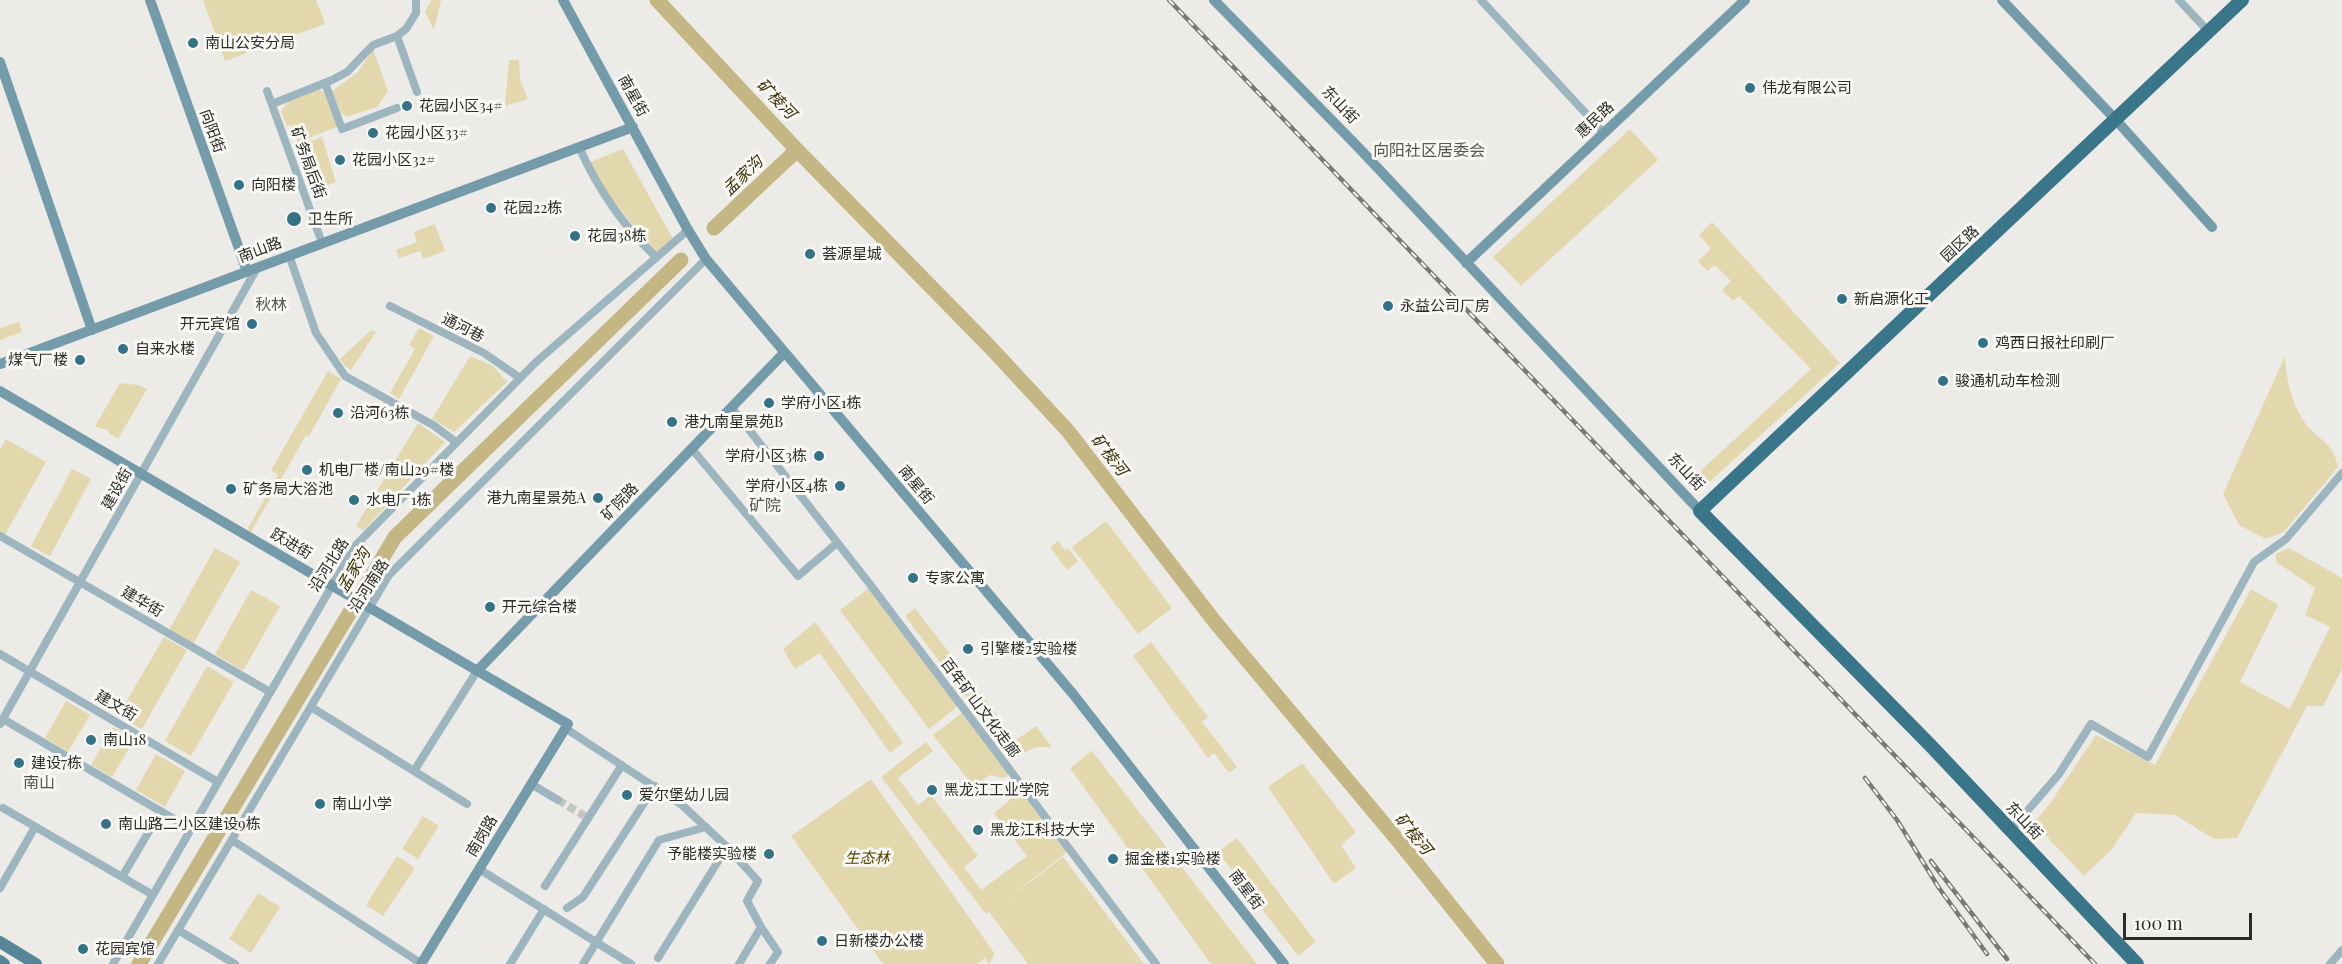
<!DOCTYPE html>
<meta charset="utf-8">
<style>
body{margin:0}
#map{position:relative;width:2342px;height:964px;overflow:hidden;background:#ecebe7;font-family:"Playfair Display",serif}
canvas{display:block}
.scale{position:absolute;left:2123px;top:913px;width:129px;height:27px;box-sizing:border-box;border:3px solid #2b2b29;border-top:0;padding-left:8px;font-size:18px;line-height:21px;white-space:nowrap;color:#2b2b29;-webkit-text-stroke:4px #f9f8f4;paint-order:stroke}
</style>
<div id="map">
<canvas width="2342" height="964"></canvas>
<div class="scale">100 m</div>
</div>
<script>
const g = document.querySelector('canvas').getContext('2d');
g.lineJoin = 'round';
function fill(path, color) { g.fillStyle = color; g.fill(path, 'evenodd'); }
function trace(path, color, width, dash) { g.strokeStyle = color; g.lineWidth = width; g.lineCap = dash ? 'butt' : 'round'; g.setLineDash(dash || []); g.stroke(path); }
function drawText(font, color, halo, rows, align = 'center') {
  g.font = font + ' "Playfair Display","Noto Sans SC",serif'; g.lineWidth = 6; g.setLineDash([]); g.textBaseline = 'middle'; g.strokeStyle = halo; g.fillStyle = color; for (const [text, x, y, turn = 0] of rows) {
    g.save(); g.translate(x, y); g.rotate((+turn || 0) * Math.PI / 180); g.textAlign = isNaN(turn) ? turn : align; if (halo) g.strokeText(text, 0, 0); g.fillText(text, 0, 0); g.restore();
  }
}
fill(new Path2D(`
 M203,0H316L325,24L225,61Z
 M432,0H441L434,30L425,11Z
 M373,49L388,91L377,107L346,117L341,113L332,91L358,72Z
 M509,60H519L520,80L528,99L505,106Z
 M319,89L325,94L337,127L308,138L310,141L322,137L336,182L313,190L295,142L297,140L291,125L287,126L281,112L288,101Z
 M1630,129L1658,160L1521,286L1493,257Z
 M623,149L673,239L655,254L605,190L588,163Z
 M1712,222L1840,363L1706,485L1697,474L1811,369L1739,296L1733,301L1722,290L1731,281L1715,265L1707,271L1698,261L1711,249L1699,235Z
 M435,224L445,251L423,259L420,251L399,258L396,250L417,242L414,232Z
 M19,322L22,332L0,340V328Z
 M419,328L434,336L399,399L390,393L415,349L409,345Z
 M371,330L376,332L351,370L345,366L340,359Z
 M470,356L493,366L507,382L454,432L432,419Z
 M2285,356C2286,379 2291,403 2305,423C2319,441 2334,443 2338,467L2284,532L2266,539L2239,525L2223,494Z
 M328,371L341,379L309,436L306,435L251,532L247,530L278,475L271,470Z
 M120,383L138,385L147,389L118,439L110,434L107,429H101L95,426Z
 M418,423L445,442L364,530L356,526Z
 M6,439L46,462L5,535L0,533V450Z
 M72,469L91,479L50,556L31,546Z
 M1106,521L1172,608L1138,634L1072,547Z
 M1058,541L1065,550L1068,548L1078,561L1067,570L1050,547Z
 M215,548L240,562L193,644L169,630Z
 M2289,548L2342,578V669L2323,706H2307L2237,838L2214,839L2175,815L2136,813L2112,849L2084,876L2034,823L2051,802L2096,735L2155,765L2251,589L2278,605L2240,682L2290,709L2330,627L2305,615L2315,588L2276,562V554Z
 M869,588L958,706L929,729L840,610Z
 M251,590L280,606L243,671L215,654Z
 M915,608L1016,740L1036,726L1052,747H1037L1016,756L1005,749L905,616Z
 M815,622L903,743L890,753L820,653L795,669L783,649Z
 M164,637L187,650L142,729L118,716Z
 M1151,642L1208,717L1202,722L1237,767L1229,773L1214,753L1208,758L1133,656Z
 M207,666L234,682L191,756L165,741Z
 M66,701L90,715L68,752L45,738Z
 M962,713L1009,774L1004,778L990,775L974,787L933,735Z
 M113,727L134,740L112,777L91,765Z
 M926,742L933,751L898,778L918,805L931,795L978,856L964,867L981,890L1027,856L994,813L1009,801L1012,789L1016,785L1067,852L998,906L1063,857L1144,964H1028L989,912L986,914L881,777Z
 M1092,751L1257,964H1211L1070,768Z
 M156,754L185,771L165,807L136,790Z
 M1302,763L1356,832L1341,845L1356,868L1334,884L1268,787Z
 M871,779L995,954L989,964L985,958L977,964H883L791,836Z
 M423,816L439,826L418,859L402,849Z
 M1237,838L1316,942L1298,956L1218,852Z
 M397,856L415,868L383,916L366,905Z
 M258,893L280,907L251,953L229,939Z`), '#e3d8ad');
trace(new Path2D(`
 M657,0L797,150L989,346L1068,431L1215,622L1401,844L1497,964
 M714,228L797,150
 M139,964L395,537L681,260`), '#c5b784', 15);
trace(new Path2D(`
 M558,800L588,818`), '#c5c5c1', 8, [8, 4]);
trace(new Path2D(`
 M1481,0L1603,132
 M2179,0L2209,32
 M397,36L417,92
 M325,83L342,129L397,108
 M267,91L322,243
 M272,104L332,80L347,72L373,45L397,36L406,29L416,13V0
 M579,147C597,187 624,227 656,257
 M289,255L316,333L345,376L433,425L456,442
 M390,306L484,353L520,378
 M732,408L869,583L1156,964
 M692,449L798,576L837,543
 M0,536L270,692
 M0,654L218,782
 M311,707L467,804
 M3,719L191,829
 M0,724L257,268
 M565,728L682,805L727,847L758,881L747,901L761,927L739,964
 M414,771L477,671
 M531,784L558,800
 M3,808L153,895
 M2011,830L2059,774L2091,724L2148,757L2254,562L2286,539L2342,473
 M232,840L422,964
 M479,869L631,964
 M122,877L161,811
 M545,886L622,765
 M0,888L35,827
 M567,908L583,897L655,786
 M761,927L778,952L770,964
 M178,930L235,964
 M658,958L727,847
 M113,964L355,546L536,362L688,230
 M158,964L389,575L706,259
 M510,964L544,909
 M583,964L659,840L706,827
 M2330,964L2342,950`), '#9cb5bf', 8);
trace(new Path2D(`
 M150,0L247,271
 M563,0L688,230L706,259L1073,694L1284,964
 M1214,0L1357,146L1700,511
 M2002,0L2116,120L2212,227
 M0,62L92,330
 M1466,263L1745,0
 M0,364L633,127
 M0,391L568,724L421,964
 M477,671L784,353`), '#749ba9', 10);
trace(new Path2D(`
 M0,942L36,964
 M0,961L4,964`), '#568799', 12);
trace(new Path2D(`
 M2137,964L1932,747L1700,511L2242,0`), '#3a768a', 14);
const rail = new Path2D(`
 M1169,0L2095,964
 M1865,778L1897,820L1939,888L1987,954
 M1931,861L2007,959`);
trace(rail, '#797976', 4.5);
trace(rail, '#f9f8f4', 2, [7]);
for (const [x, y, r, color] of [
 [193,43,6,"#337287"],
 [1750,88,6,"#337287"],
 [407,106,6,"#337287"],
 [373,133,6,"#337287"],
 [340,160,6,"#337287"],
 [239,185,6,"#337287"],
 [491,208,6,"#337287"],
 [294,219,8,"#337287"],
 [575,236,6,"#337287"],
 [810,254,6,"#337287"],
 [1842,299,6,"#337287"],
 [1388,306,6,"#337287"],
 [252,324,6,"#337287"],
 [1983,343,6,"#337287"],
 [123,349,6,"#337287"],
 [80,360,6,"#337287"],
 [1943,381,6,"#337287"],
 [769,403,6,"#337287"],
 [338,413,6,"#337287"],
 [672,422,6,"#337287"],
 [819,456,6,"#337287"],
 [307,470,6,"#337287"],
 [840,486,6,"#337287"],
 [231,489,6,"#337287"],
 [598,498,6,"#337287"],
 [354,500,6,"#337287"],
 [913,578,6,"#337287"],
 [490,607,6,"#337287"],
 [968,649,6,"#337287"],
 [91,740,6,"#337287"],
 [19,763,6,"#337287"],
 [932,790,6,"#337287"],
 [627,795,6,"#337287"],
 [320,804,6,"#337287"],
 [106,824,6,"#337287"],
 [978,830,6,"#337287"],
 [769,854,6,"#337287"],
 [1113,859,6,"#337287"],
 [822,941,6,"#337287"],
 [83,949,6,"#337287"]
]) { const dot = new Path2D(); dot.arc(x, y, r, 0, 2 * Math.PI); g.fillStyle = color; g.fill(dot); trace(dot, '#f9f8f4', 2); }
drawText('15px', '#2b2b29', '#f9f8f4', [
 ["南山公安分局",205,43],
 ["伟龙有限公司",1762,88],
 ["花园小区34#",419,106],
 ["花园小区33#",385,133],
 ["花园小区32#",352,160],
 ["向阳楼",251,185],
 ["花园22栋",503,208],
 ["卫生所",308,219],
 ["花园38栋",587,236],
 ["荟源星城",822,254],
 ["新启源化工",1854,299],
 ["永益公司厂房",1400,306],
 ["开元宾馆",240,324,"right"],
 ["鸡西日报社印刷厂",1995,343],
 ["自来水楼",135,349],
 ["煤气厂楼",68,360,"right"],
 ["骏通机动车检测",1955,381],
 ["学府小区1栋",781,403],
 ["沿河63栋",350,413],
 ["港九南星景苑B",684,422],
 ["学府小区3栋",807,456,"right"],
 ["机电厂楼/南山29#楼",319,470],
 ["学府小区4栋",828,486,"right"],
 ["矿务局大浴池",243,489],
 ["港九南星景苑A",586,498,"right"],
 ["水电厂1栋",366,500],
 ["专家公寓",925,578],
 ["开元综合楼",502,607],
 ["引擎楼2实验楼",980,649],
 ["南山18",103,740],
 ["建设7栋",31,763],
 ["黑龙江工业学院",944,790],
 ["爱尔堡幼儿园",639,795],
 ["南山小学",332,804],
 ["南山路二小区建设9栋",118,824],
 ["黑龙江科技大学",990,830],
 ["予能楼实验楼",757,854,"right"],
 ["掘金楼1实验楼",1125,859],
 ["日新楼办公楼",834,941],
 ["花园宾馆",95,949]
], 'left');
drawText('15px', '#2b2b29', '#f9f8f4', [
 ["南星街",633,96,61],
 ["东山街",1340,105,46],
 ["惠民路",1595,120,-43],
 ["向阳街",212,131,70],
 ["矿务局后街",308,163,70],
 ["园区路",1960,244,-43],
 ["南山路",260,250,-21],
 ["通河巷",463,328,27],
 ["东山街",1686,472,46],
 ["南星街",916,485,50],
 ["建设街",117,489,-61],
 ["矿院路",620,502,-46],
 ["跃进街",291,544,30],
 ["沿河北路",329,565,-58],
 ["沿河南路",369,586,-57],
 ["建华街",142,602,30],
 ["建文街",116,706,30],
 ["百年矿山文化走廊",980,708,53],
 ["东山街",2024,821,46],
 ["南岗路",482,836,-59],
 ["南星街",1246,890,53]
]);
drawText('italic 15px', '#524300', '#f9f8f4', [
 ["生态林",867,858]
]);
drawText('italic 16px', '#382e03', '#f9f8f4', [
 ["矿棱河",776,99,46],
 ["孟家沟",743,176,-44],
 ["矿棱河",1109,455,52],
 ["孟家沟",354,570,-59],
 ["矿棱河",1413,834,51]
]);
drawText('16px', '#575652', '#f9f8f4', [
 ["向阳社区居委会",1429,151],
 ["秋林",271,305],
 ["矿院",765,506],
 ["南山",39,783]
]);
</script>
